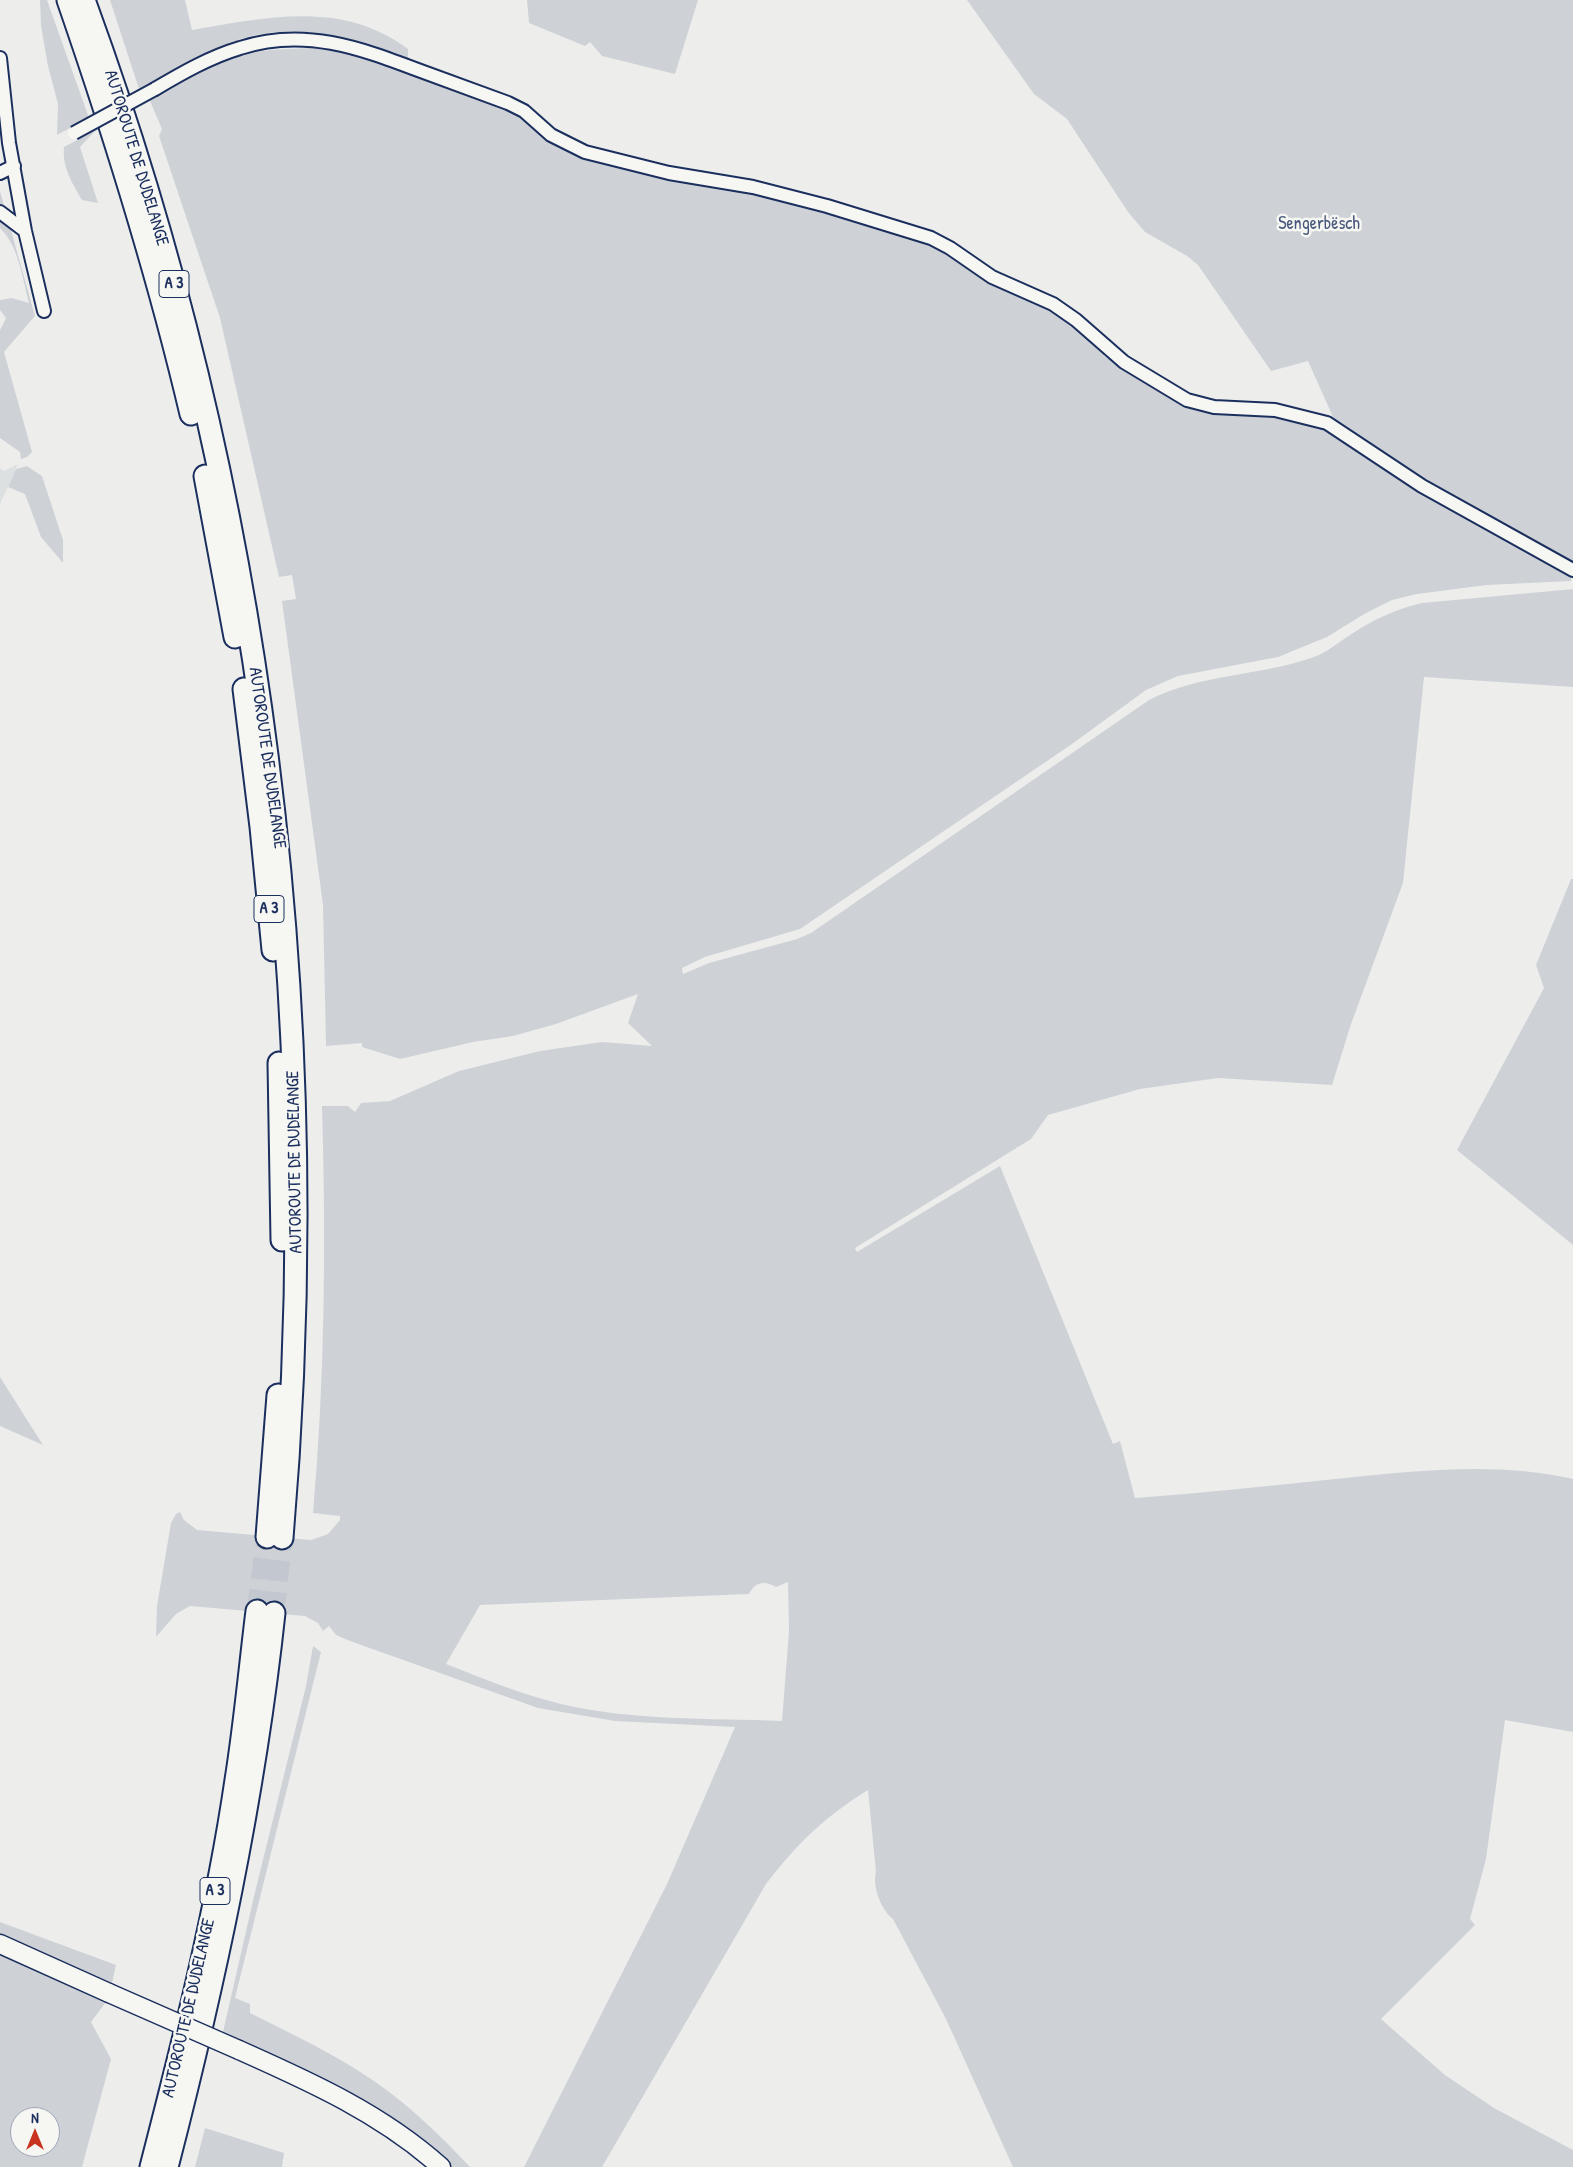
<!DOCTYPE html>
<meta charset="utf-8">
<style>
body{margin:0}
#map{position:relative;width:1573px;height:2167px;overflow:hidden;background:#edeeec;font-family:"Patrick Hand",sans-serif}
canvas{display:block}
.north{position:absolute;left:10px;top:2107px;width:50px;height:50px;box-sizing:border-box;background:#f6f6f2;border:1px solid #9ea6b7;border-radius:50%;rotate:0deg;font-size:14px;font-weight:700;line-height:20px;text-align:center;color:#1b2f5e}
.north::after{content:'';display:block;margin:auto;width:18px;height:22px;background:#c8321e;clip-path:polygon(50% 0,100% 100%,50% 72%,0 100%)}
</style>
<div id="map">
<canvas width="1573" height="2167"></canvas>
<div class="north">N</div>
</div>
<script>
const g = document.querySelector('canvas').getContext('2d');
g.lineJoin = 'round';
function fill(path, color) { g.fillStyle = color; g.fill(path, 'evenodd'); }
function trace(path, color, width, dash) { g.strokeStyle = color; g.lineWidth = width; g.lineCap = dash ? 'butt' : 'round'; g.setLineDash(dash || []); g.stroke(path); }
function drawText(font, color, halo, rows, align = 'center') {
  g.font = font + ' "Patrick Hand",sans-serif'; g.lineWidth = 5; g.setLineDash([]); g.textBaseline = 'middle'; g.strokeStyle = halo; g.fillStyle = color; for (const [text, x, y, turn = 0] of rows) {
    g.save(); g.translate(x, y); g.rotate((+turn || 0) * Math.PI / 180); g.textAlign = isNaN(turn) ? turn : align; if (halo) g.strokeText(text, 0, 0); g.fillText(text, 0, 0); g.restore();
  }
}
fill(new Path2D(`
 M18,464L11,480L0,504V468L4,471Z`), '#dde0e1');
fill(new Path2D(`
 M40,0H47L89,118L57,135L58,104L48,66L41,26Z
 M110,0H185L192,30C267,17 343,0 408,49V58C360,41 308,24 256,35C214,44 176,69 139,89Z
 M527,0H698L675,74L602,56L590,42L585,46L529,23Z
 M967,0H1573V563L1432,484L1333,417L1308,361L1271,371L1198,265L1187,256L1145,232L1128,212L1067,119L1034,94Z
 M326,47L524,111L585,152L753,187L931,238L1053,304L1104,345V356C1143,375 1174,413 1221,414L1222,412L1273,416L1324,427L1490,530L1571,576V581L1487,585L1417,594L1392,600L1366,613L1327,637L1278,657L1178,676L1146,690L1072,744L800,929L705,957L682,968L683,974L709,963L797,939L811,933L1149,700C1199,674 1261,676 1314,657C1327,652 1339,642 1350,635C1373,620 1395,609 1422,603L1573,589V687L1424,677L1403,883L1351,1024L1332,1085L1218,1078L1140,1089L1048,1115L1031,1139L855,1248L857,1252L1000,1166L1113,1444L1120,1441L1135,1498C1202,1493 1269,1486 1335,1479C1412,1471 1497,1461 1573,1479V1732L1505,1720L1486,1859L1470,1919L1475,1925L1381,2019L1445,2075L1494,2108L1573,2150V2167H1013L946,2019L893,1919C881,1910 872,1886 876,1872L868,1790C822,1819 800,1841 766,1884L602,2167H524L667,1884L735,1727L615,1721L538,1708L350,1641L336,1635L329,1626L323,1631L318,1623L305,1616L190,1606L176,1614L156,1637L157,1606L171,1523L176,1514L180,1512L184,1520L197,1530L311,1540L328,1534L340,1520V1516L313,1513C325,1377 326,1242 322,1106H348L355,1112L361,1103L390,1101L459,1071L540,1051L602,1042L652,1046L628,1023L638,994L556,1024L513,1036L473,1042L400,1059L362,1047V1043L326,1046L323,905L282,601L296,599L292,575L279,577L220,318L159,136L162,129L150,101C183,82 218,58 256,52C279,48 303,49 326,47ZM788,1582L789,1631L782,1721C709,1718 633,1721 561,1704C521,1694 484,1679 446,1664L480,1605L749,1594C755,1582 764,1580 776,1587Z
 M96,130L80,147L98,203L82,200C72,183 62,167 64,147Z
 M0,191L35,316L4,352L32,452L27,457L21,459L20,452L0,438V330L6,318L0,310V300L12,298L29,303C22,277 19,247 0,228Z
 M27,466L42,476L63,540V563L41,537L25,494L8,487L16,469Z
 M1571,879H1573V1245L1457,1150L1544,988L1536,965Z
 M0,1377L43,1445L0,1426Z
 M313,1646L321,1652L235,1998L250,2004V2013C292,2034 335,2054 374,2081C409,2105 441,2136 470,2167H448L365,2103L223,2032L255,1892L306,1686Z
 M0,1922L116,1965L112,1983L0,1935Z
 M0,1952L106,2002L91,2022L111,2059L82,2167H0ZM20,2117H50V2147H20Z
 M205,2128L284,2153L282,2167H195Z`), '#ced2d7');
trace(new Path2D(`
 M257,1611L267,1537
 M274,1613L282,1538`), '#c3c8d0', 21, [21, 11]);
const minor = new Path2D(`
 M0,58L9,143L25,231L44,311
 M155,89C182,73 210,57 240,48C304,27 360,48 418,70C448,81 478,92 508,103L524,111L551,135L585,152L669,173L753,187L827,206L931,238L950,248L992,277L1053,304L1076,320L1124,362L1187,400L1214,407L1275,410L1327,423L1422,486L1573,570
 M0,173L14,166
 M0,212L25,231`);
const secondary = new Path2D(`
 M0,1944L109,1993
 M239,2050C311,2082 382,2114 441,2167`);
const motorway = new Path2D(`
 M68,0C115,136 158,274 191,414
 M84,0C264,491 327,1018 282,1538
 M205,476L235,637
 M244,689L261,827L273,950
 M279,1063L282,1240
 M267,1537L278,1395
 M151,2167C184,2039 217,1910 236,1780C245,1724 250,1667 257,1611
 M167,2167C214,1985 254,1800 274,1613`);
trace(minor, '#1b2f5e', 16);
trace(secondary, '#1b2f5e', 21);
trace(motorway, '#1b2f5e', 25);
trace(minor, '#f6f6f2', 12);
trace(secondary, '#f6f6f2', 18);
trace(motorway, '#f6f6f2', 21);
const minorBridge = new Path2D(`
 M74,133L155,89`);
const secondaryBridge = new Path2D(`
 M109,1993L239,2050`);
trace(minorBridge, '#1b2f5e', 16, []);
trace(secondaryBridge, '#1b2f5e', 21, []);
trace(minorBridge, '#f6f6f2', 12);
trace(secondaryBridge, '#f6f6f2', 18);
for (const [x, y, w] of [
 [174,284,30],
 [269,909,30],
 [215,1891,30]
]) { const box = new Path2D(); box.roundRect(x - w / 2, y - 13.5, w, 27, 4); g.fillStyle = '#f6f6f2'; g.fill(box); trace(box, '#1b2f5e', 1); }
drawText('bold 16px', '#1b2f5e', null, [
 ["A 3",174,284],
 ["A 3",269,909],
 ["A 3",215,1891]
]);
drawText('18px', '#1b2f5e', '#f6f6f2', [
 ["AUTOROUTE DE DUDELANGE",136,158,73],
 ["AUTOROUTE DE DUDELANGE",267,758,82],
 ["AUTOROUTE DE DUDELANGE",295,1162,-91],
 ["AUTOROUTE DE DUDELANGE",189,2008,-77]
]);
drawText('18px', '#48587c', '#f6f6f2', [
 ["Sengerbësch",1319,224]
]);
</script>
